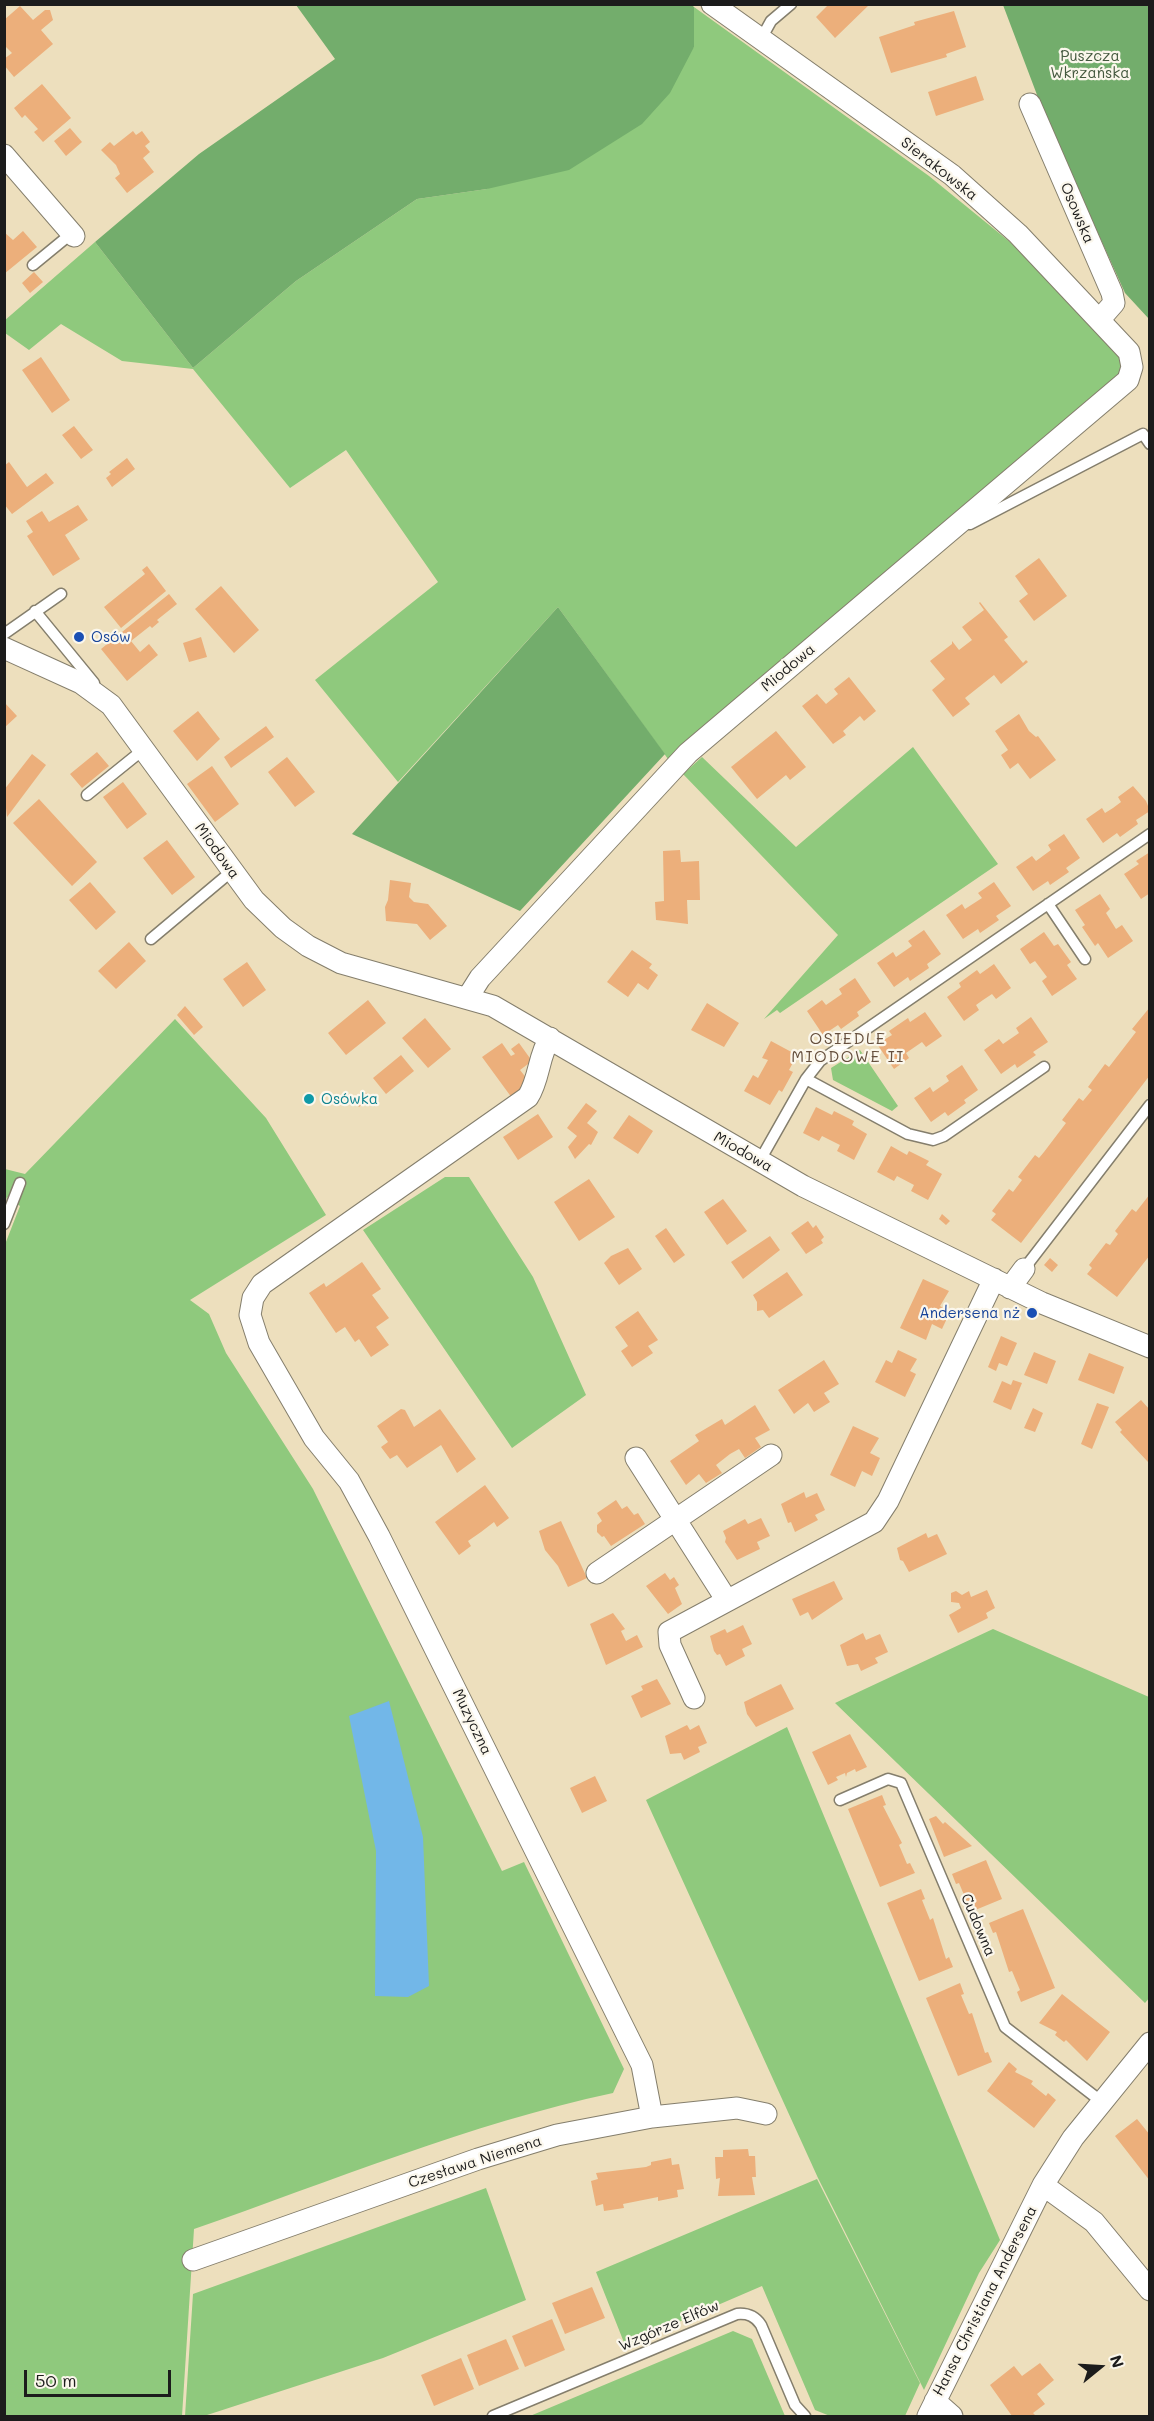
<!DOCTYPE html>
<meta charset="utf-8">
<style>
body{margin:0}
#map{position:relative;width:1154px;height:2421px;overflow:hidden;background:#eddfbd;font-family:Mali,sans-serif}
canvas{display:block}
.frame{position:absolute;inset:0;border:6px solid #1c1c1c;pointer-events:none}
.north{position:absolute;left:1070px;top:2337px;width:60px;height:60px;-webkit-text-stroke:4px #fbf7ec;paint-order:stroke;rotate:72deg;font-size:16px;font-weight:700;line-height:24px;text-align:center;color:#1c1c1c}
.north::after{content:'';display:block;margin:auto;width:21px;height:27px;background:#1c1c1c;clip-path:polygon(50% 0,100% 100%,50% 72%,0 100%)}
.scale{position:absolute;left:24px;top:2370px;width:147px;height:27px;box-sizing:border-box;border:3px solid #1c1c1c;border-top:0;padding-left:8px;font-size:18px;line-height:21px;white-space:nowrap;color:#1c1c1c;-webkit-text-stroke:4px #fbf7ec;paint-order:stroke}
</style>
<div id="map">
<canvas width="1154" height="2421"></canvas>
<div class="frame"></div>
<div class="north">N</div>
<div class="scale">50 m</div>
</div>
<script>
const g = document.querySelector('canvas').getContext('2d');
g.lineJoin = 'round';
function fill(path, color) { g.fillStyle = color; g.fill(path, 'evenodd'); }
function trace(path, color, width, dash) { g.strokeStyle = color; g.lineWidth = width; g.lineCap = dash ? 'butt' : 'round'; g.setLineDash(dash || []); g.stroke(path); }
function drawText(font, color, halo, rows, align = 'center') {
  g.font = font + ' Mali,sans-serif'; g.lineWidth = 4.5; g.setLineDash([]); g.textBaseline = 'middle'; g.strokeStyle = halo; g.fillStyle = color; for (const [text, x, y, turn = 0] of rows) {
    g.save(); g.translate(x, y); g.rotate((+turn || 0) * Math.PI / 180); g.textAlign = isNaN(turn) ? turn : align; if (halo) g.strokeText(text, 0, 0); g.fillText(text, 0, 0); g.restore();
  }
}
fill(new Path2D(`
 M694,7L929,176L1010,242L1123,359L1122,374L668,759L558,607L398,782L315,680L438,582L346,450L290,488L193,369L122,361L61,324L29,350L5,333L4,321L95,242L193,368L296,281L417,199L487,189L694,47Z
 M913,747L998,864L780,1013L777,1010L764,1019L838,935L683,774L702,757L796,847Z
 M175,1019L266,1118L326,1215L190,1300L209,1314L226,1353L313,1489L502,1871L524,1862L624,2069L613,2093C469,2124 332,2181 194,2229L182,2416H5L4,1247L20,1206L7,1197L5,1204V1169L25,1174Z
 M860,1050L898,1106L892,1111L833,1080L831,1068Z
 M445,1177H469L533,1277L586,1395L512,1448L363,1230Z
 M993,1629L1149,1697L1150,1997L1145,2003L835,1703Z
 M787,1727L1000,2240L979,2273L924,2390L818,2178L646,1800Z
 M817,2179L920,2383L905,2416H830L815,2410L762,2286L625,2345L596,2272Z
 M486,2188L526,2300L383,2358L204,2416H185L193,2294Z
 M733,2331L752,2339L785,2416H530Z`), '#8fc97d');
fill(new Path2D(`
 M691,4L694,7V47L670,93L642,124L569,170L487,189L417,199L296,281L193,368L95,242L199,154L335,59L296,5Z
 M1003,5H1149V319L1125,293L1045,116Z
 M558,607L665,754L520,911L352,834Z`), '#73ad6c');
fill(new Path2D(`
 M389,1701L423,1837L429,1986L408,1997L375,1996L376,1851L349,1716Z`), '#72b7e8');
fill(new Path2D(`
 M829,4H870L835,38L816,17Z
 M20,6L33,20L45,10H50L53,20L41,30L53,44L14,77L4,65V59L12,53L4,45V20Z
 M954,11L966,47L946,54L947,57L891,73L879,37L915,25L914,22Z
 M976,76L984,100L936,116L928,92Z
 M42,84L71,118L43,142L34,132L38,129L25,115L22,118L14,108Z
 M70,128L82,142L66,156L54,141Z
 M133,131L136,135L142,131L150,142L145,146L150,152L143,158L154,172L127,193L115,178L120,174L116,165L101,150L110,142L114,146Z
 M23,231L37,247L4,274V232L13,240Z
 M34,272L43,282L30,293L22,283Z
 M41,357L70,400L52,413L22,370Z
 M74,426L93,450L81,459L62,435Z
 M127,458L135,469L112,487L106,478L111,474L109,472Z
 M9,462L27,487L46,473L54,483L12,514L4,504V466Z
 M78,505L88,520L65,535L80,559L53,576L27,536L33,532L26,521L42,511L49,522Z
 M1039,558L1067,596L1034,621L1019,601L1028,594L1015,576Z
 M147,566L166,591L121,628L104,607L145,574L142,570Z
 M221,586L259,630L234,653L195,609Z
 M169,594L177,604L157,620L159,622L152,628L150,626L131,641L140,652L149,644L158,655L127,681L101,649Z
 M980,602L1008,637L1004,640L1023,663L1026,660L1028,662L1001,684L994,675L965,698L970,704L953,717L932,690L945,679L930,661L952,644V641L959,650L972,640L962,627L984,610L979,603Z
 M201,637L207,657L189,662L183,643Z
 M849,677L876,711L864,721L860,716L843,731L846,735L833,744L802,706L817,694L826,704L838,694L834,689Z
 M4,702L17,716L4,728Z
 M198,711L220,739L197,761L173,731Z
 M1019,714L1029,731L1036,737L1038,736L1056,760L1030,779L1018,763L1010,769L1001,755L1008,750L995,731Z
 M266,726L274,737L231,768L224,757Z
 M776,731L806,767L790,780L786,775L757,799L731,767Z
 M97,752L109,766L82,788L70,774Z
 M32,754L46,765L7,817L4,790Z
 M287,757L315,792L295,807L268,772Z
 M212,766L239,804L215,822L187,784Z
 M123,782L147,814L127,829L103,797Z
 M1133,786L1146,801L1150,811L1136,820L1138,824L1120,837L1117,833L1103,843L1086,819L1102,808L1105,813L1113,808L1121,802L1118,797Z
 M39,799L97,862L72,886L13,823Z
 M1064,834L1080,858L1066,868L1069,872L1050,885L1048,881L1033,891L1016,867L1032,856L1036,861L1051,850L1048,845Z
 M167,840L195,877L172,895L143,858Z
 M680,850L681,862L699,861L700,900H687L688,924L656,920L655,902L664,901L663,851Z
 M1150,852V893L1141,899L1124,874L1139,864L1136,861Z
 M390,880L411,883L409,897L414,902L428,904L447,926L430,940L417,924L386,921L385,907L388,900Z
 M90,882L116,912L96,930L69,900Z
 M994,882L1011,906L996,916L999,920L980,933L978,929L963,939L946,915L962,904L965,909L982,898L978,893Z
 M1100,894L1110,909L1106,913L1116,929L1122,925L1133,941L1108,958L1098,943L1095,946L1082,927L1085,925L1075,910Z
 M924,930L941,954L927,964L929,968L910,981L908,977L894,987L877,963L893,952L896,957L912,946L908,941Z
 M1044,932L1054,946L1058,944L1071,962L1067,965L1077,979L1052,996L1042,981L1047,977L1035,961L1030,964L1020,949Z
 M129,942L146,961L116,989L98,971Z
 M632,950L652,964L649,968L658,975L648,990L638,983L628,997L607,982Z
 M247,962L266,990L243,1007L223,979Z
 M994,964L1011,988L996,999L992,994L983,1000L976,1005L979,1010L964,1021L947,997L961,987L959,983L977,970L980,974Z
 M855,978L871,1002L857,1012L859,1016L841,1029L838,1025L823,1035L807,1011L822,1000L826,1005L842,994L839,989Z
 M368,1000L386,1023L346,1055L328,1033Z
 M707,1003L739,1023L724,1047L691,1030Z
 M185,1006L203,1027L194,1035L177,1015Z
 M1150,1007V1075L1021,1243L991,1220L996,1214L992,1211L1009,1189L1013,1192L1022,1180L1018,1177L1035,1155L1039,1158L1044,1152L1066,1123L1062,1120L1079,1098L1083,1101L1092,1090L1088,1087L1105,1064L1109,1067L1136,1032L1132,1029Z
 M925,1012L942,1036L926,1047L922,1042L906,1053L909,1058L894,1069L877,1044L892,1035L889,1031L908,1018L910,1022Z
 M1031,1017L1048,1042L1033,1052L1036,1055L1017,1068L1015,1064L1001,1074L984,1050L999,1039L1003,1044L1019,1033L1016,1028Z
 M425,1018L451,1049L428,1068L402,1038Z
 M771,1041L797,1055L789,1070L793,1072L782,1092L779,1090L770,1105L744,1091L753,1075L758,1078L768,1060L762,1058Z
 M502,1043L511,1056L515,1054L511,1049L519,1043L532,1061L520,1070L531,1084L512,1098L482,1057Z
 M401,1055L414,1071L386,1094L373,1078Z
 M962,1065L978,1090L964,1100L966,1103L948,1116L945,1112L931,1122L914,1098L930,1087L933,1092L949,1081L946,1076Z
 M364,1090L370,1098L359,1107L353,1099Z
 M586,1103L597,1111L587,1123L598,1132L591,1145L589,1144L575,1159L568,1147L577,1136L567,1128Z
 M816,1107L832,1115L834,1111L854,1121L852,1125L867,1134L854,1160L837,1151L840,1145L822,1136L819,1141L803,1133Z
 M538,1114L553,1137L518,1160L503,1137Z
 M629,1115L653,1131L638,1154L613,1138Z
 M891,1146L907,1155L909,1151L929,1161L926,1165L942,1174L928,1200L911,1191L914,1185L897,1176L894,1181L877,1172Z
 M589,1179L615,1217L579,1241L554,1202Z
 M1150,1194V1255L1117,1297L1087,1274L1092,1268L1089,1265L1106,1243L1110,1245L1118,1234L1115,1231L1132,1209L1136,1212Z
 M723,1199L747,1231L727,1245L704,1212Z
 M942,1214L950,1221L946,1225L939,1219Z
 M808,1221L813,1228L816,1225L824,1237L821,1240L823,1243L806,1254L791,1233Z
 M666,1228L685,1255L674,1263L655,1236Z
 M770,1236L780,1250L743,1279L731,1262Z
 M628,1248L642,1269L619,1285L604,1263L611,1256Z
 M1050,1258L1058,1265L1052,1272L1044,1265Z
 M362,1262L381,1289L372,1295L389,1318L376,1327L389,1345L371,1357L359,1339L355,1342L345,1327L336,1333L309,1293L324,1283L326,1287Z
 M787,1272L803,1295L769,1318L763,1310L757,1311V1302L753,1295Z
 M923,1279L949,1291L940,1306L950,1312L942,1329L932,1324L926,1340L900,1328Z
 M638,1311L658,1340L648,1346L653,1353L632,1367L621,1351L628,1346L615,1327Z
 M1001,1336L1017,1343L1007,1366L999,1363L996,1371L988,1367Z
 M898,1350L917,1359L910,1371L916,1374L905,1397L875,1382L886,1360L892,1363Z
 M1034,1352L1056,1361L1047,1384L1024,1375Z
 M1089,1353L1124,1367L1114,1394L1078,1380Z
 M824,1360L839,1384L824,1393L830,1402L814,1412L808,1403L794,1414L778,1390Z
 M1013,1380L1022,1383L1011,1410L993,1402L1002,1381L1011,1385Z
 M1141,1400L1150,1410L1148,1462L1120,1432L1122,1430L1115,1422Z
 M1097,1403L1109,1407L1092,1449L1081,1444Z
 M755,1405L770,1430L755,1438L761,1447L745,1458L739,1449L730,1454L716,1465L722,1473L706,1483L699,1474L686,1485L670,1461L699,1441L695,1435L722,1419L725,1425Z
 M1033,1408L1043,1413L1035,1432L1024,1428Z
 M401,1409L405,1410L414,1427L440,1409L476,1459L457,1473L441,1445L407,1468L397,1455L390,1459L381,1447L388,1442L377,1426Z
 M853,1426L879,1438L870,1453L880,1458L872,1476L862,1471L855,1487L830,1475Z
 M485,1485L509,1518L497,1527L494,1522L481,1532L468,1541L471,1546L459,1555L435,1522Z
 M804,1492L806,1498L817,1493L825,1510L815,1515L818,1520L795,1532L791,1522L788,1523L781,1504Z
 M616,1500L622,1509L627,1506L634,1515L638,1513L645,1524L611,1546L604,1536L602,1537L597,1532V1525L602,1521L597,1513Z
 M761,1518L770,1536L757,1542L760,1549L737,1560L725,1542L726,1538L723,1531L745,1519L748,1524Z
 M561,1521L587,1578L568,1587L558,1566L545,1550L539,1531Z
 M926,1533L928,1538L937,1534L947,1554L909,1572L903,1561L900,1560L897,1548Z
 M665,1573L670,1580L674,1577L679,1585L675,1588L682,1604L668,1614L646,1586Z
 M834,1581L843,1599L812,1620L808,1612L800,1616L792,1599Z
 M987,1590L995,1608L986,1613L988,1618L958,1633L949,1615L961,1608L959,1603L951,1602V1593L956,1591L962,1595L969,1591L971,1597Z
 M613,1613L625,1629L621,1631L626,1641L637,1635L643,1647L606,1665L590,1624Z
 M743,1625L752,1644L742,1649L745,1656L726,1666L720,1654L717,1655L714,1651L710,1636L725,1629L727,1633Z
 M863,1633L866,1640L880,1634L888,1652L875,1658L878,1663L861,1671L858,1664L847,1666L840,1645Z
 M657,1679L671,1704L641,1718L631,1696L643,1690L641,1686Z
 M781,1684L794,1709L756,1727L747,1714L744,1702Z
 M687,1725L690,1730L699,1725L707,1743L698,1747L700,1752L684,1760L681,1753L670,1754L665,1736Z
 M850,1734L867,1767L856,1772L855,1769L847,1773L846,1777L845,1773L836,1777L838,1780L828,1785L812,1752Z
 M595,1776L607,1801L582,1813L570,1788Z
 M882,1795L886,1805L883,1806L902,1843L899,1845L907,1864L910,1863L915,1873L880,1887L848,1809Z
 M936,1816L943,1824L945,1822L972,1846L944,1857L929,1819Z
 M986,1860L1002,1899L968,1913L964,1903L967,1902L959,1883L956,1884L952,1874Z
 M921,1889L925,1899L922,1900L930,1920L933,1918L946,1959L949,1957L953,1967L919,1981L887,1903Z
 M1023,1909L1055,1988L1021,2002L1017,1992L1020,1990L1012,1971L1009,1972L996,1932L993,1933L989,1923Z
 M960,1983L964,1994L961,1995L969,2014L972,2013L985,2053L988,2052L992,2062L958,2076L926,1998Z
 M1062,1994L1110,2032L1087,2061L1066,2040L1064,2042L1055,2035L1057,2032L1039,2023Z
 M1009,2062L1017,2069L1015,2072L1033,2081L1031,2084L1046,2096L1048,2093L1056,2100L1034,2128L987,2091Z
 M1137,2119L1150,2135V2181L1115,2136Z
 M748,2149L749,2156H755L756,2177H752L755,2195L718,2196L720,2178L716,2179L715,2157H723V2150Z
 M671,2158L672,2165L679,2164L684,2189L677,2190L678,2197L658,2201V2197L623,2204L624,2208L604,2211L603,2204L596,2206L591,2181L598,2179L596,2173L646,2167L651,2165V2162Z
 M592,2287L605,2318L565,2334L552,2303Z
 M552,2319L565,2350L525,2367L512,2336Z
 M506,2339L519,2369L479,2386L467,2355Z
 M461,2358L474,2389L434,2406L421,2375Z
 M1040,2363L1054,2380L1037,2394L1045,2404L1033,2413L1036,2416H1012L990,2385L1014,2366L1022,2376Z`), '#ecaf7b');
const service = new Path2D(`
 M761,39L771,21L791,4
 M33,265L72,233
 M970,524L1143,434L1150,444
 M35,611L94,683
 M4,634L61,594
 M87,795L144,749
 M1048,904L1085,959
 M151,939L232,871
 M806,1079L908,1134L933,1140L944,1136L1044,1067
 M759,1162L806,1079L820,1061L1150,834
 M4,1224L20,1183
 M1024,1269L1150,1105
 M840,1800L888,1779L901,1783L1005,2027L1102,2102
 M493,2416L737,2314C748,2313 755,2316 761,2325L795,2405L805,2416`);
const minor = new Path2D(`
 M1030,104L1112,293L1114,303L1100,319
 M4,155L74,236
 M4,648L81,683L111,705L254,900L283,928L308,946L341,963L493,1006L803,1186L1042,1303L1150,1347
 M468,997L480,978L688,753L1128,380L1132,367L1129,352L1018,234L952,175L712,4
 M550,1038C538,1056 540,1078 528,1097L262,1284L253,1298L250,1315L259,1343L314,1438L349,1481L379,1536L642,2065L652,2117
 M1010,1288L1024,1269
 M636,1458L726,1599
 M597,1573L771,1455
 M694,1698L670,1645L669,1632L874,1522L888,1501L994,1279
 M1043,2185L1094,2222L1150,2290
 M193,2260L478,2159L557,2135L652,2117L737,2108L766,2114
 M935,2401L952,2416
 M928,2416L1043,2185L1073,2138L1150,2043`);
trace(service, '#847e6c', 13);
trace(minor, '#847e6c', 23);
trace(service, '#fff', 10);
trace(minor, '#fff', 21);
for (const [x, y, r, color] of [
 [79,637,6,"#1a4fb4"],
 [309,1099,6,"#0f9aa8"],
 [1032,1313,6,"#1a4fb4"]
]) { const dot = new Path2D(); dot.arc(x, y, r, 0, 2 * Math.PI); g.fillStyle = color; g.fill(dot); trace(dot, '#fbf7ec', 2); }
drawText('15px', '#44593e', '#fbf7ec', [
 ["Puszcza",1090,56],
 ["Wkrzańska",1090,73]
]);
drawText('15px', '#1c1c1c', '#fbf7ec', [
 ["Sierakowska",939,169,38],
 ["Osowska",1077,213,67],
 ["Miodowa",788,668,-40],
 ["Miodowa",217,851,54],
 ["Miodowa",743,1152,30],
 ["Muzyczna",472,1722,64],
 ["Cudowna",978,1925,67],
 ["Czesława Niemena",475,2162,-18],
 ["Hansa Christiana Andersena",985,2301,-63],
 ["Wzgórze Elfów",669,2326,-23]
]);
drawText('15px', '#164399', '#fbf7ec', [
 ["Osów",91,637],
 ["Andersena nż",1020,1313,"right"]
], 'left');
drawText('15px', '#0d838f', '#fbf7ec', [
 ["Osówka",321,1099]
], 'left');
g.letterSpacing = '1.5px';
drawText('16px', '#654f3d', '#fbf7ec', [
 ["OSIEDLE",848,1039],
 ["MIODOWE II",848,1057]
]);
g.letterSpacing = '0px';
</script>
